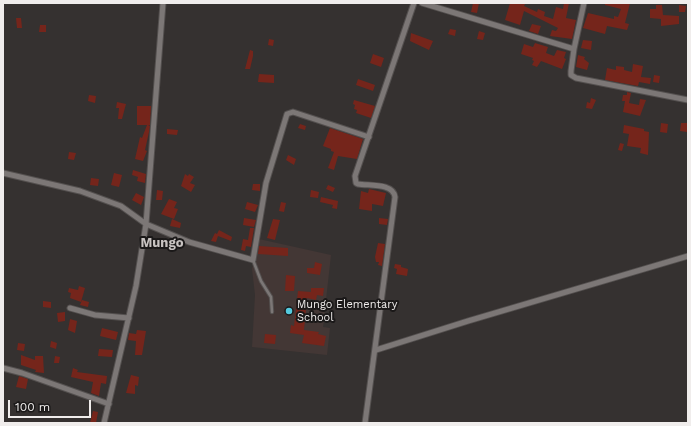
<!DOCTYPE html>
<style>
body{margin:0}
#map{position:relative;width:691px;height:426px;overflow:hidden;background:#353130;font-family:"Work Sans",sans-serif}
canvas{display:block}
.frame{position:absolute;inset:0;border:4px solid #f0edec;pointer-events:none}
.scale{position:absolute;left:8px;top:400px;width:83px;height:18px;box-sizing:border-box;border:2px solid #f0edec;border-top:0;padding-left:5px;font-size:12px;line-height:14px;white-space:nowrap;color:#f0edec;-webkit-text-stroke:3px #1b1919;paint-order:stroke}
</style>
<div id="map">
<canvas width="691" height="426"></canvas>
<div class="frame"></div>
<div class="scale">100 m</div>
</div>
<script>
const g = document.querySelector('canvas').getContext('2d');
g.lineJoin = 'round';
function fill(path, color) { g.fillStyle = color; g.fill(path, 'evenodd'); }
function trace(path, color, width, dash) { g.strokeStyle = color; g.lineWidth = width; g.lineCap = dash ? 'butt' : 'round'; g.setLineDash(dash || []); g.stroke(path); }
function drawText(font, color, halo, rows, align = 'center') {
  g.font = font + ' "Work Sans",sans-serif'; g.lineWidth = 4; g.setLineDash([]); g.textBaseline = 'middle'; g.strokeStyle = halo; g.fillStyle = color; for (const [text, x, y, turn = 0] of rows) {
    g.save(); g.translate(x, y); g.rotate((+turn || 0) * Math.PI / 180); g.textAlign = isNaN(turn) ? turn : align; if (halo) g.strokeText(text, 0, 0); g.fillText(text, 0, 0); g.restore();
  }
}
fill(new Path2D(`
 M259,239L331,255L323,327L330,328L327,355L252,347L255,295L252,269Z`), '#433735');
fill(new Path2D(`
 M473,3H479L477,13L471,12Z
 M510,3L525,4L524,6L537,12L538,9L545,12L544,16L553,19L556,7L563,9L564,3H569L566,18L576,20L572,39L550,36L552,30L556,31L558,28L524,11L520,25L505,20Z
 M605,3H630L625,23L629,24L627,30L607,26L605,34L583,28L588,13L614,19V16L618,17L621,9L605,5Z
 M656,5H662L663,15L679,16V24L661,26V19L650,18V9H656Z
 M679,5L686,6L685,12H679Z
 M16,18H21L22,28H17Z
 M532,24L541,26L538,34L529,31Z
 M40,25H46V32H39Z
 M450,29L456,30L455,36L448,34Z
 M479,31L485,33L483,40L477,39Z
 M411,33L433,41L429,50L410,41Z
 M269,39L274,40L273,46L268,45Z
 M583,40L592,41L591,50L581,48Z
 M535,43L548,47L546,53L554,56L557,50L566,52L564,58L566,59L562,69L541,61L537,67L532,65L534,61L532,60L533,58L521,54L524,44L533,47Z
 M250,50L253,51V56L250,69H245Z
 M373,54L384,58L381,67L370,63Z
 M578,55L585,57L584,59L589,63L587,70L576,67Z
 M633,64L643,66L641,77L651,78L650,84L639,82L638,86L605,80L607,68L616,70V66L624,67V70L632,72Z
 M259,74L274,75V83L258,82Z
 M654,75L660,76L659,83L653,82Z
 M358,79L375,85L373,91L356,85Z
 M627,92L631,93L629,103L639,105L640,99L646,100L640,116L623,112L625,101H622L623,95H627Z
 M89,95L96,96L95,103L88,101Z
 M591,98L596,100L592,109L586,108L587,102L590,103Z
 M354,100L375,106L371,118L356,113L357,110L354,109L355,105L353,104Z
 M117,102L126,104L122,119H118L119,108H116Z
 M137,106H151L150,125H148L150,126L149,132L145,150L147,151L143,161L135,159L140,137L142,138L147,125H137Z
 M661,123L668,124L667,133L660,132Z
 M681,123H688L687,132L680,131Z
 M300,124L306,126L305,130L298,128Z
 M624,125L644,129V131L649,132L648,155L640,153L641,148L627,146L629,134L623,133Z
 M330,128L363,139L357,159L338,156L334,170L328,168L334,152L331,151V149L323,146Z
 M167,129L178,130L177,135L167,134Z
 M620,143L624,144L622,151L618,150Z
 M69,152L76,153L74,160L68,159Z
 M288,155L296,159L294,165L286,160Z
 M133,170L146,174L145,183L137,181L138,177L132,175Z
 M114,173L122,175L119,187L111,185Z
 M185,174L188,176L189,174L194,177L190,183L195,185L191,192L181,186Z
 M91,178L99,179L98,186L90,185Z
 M253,184H260V191L252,190Z
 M328,185L335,188L333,192L326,189Z
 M369,189L386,193L383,206L372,204V211L359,209L361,191L368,193Z
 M157,190L163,191L162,200H156Z
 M311,190L319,192L318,198L310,197Z
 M136,193L144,197L141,205L132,200Z
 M321,197L338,201L337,209L332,208L333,205L320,202Z
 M169,199L177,202L174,208L178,209L174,219L161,214Z
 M247,202L258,205L255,212L245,209Z
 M281,202L286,203L284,212L279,211Z
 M244,218L256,220L254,227L243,225Z
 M379,218L388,219L387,225L379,224Z
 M172,219L181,223L180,228L170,226Z
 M273,219L280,220L275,240L267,238Z
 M250,228H254L251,247L246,246L245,251L241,250L243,239L248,240Z
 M219,230L232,237L231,241L218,236L216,242L211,241L215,233L217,234Z
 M378,243L385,244L382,266L378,265L379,262H376L375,257Z
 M259,246L288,248V256L258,254Z
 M315,262L322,264L320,275L307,273V268H314Z
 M395,264L401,265V267L408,269L407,276L396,274L397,269L394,268Z
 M286,275L295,276L294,291H285Z
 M79,286L85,288L81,302L70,298L71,293L68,292L69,288L78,290Z
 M311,288H324L323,296L317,295L316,300L307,298L304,330L319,332L318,334L326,336L324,346L302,343L304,335L290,333L291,325L294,326L298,291L311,292Z
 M82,300L89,302L88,307L80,305Z
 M43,301L51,302V308L43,307Z
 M65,312V321L58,322L57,313Z
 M70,319L77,321L75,333L68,330Z
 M102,328L118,332L116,340L100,336Z
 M137,330L146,331L142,355H135L136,341L128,340L129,333L136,334Z
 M265,334L276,335L275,344L264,343Z
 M51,341L57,343L56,349L50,347Z
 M18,343L25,344L24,351L17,350Z
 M99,349L113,350L112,357L98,356Z
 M21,355L35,360V356H43L44,373L35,372L36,370L21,365Z
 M55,356L60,357L59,363H54Z
 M73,368L78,370L77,372L107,376L106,384L101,383L99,396L91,393L93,382L71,377Z
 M131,375L139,377L138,386L135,385V394L126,393Z
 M19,376L28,379L26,389L16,387Z
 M93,411L98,412L96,423H90Z`), '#75251b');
const lane = new Path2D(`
 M253,260L261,281L271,297L272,312`);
const street = new Path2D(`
 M422,3L574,49L584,3
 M574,49L571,71V75L576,78L688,100
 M3,173L80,191L121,206L146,224L189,242L253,260L266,183L287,114L293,112L369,137
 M70,308L95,315L129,318
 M376,350L468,321L688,256
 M3,368L22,373L109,404
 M104,423L136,286L146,224L163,3
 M365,423L395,197C393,183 370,186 358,184L356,183L355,176L414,3`);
trace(lane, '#54504f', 4.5);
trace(street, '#54504f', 7);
trace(lane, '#7c7776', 2.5);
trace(street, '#7c7776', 5);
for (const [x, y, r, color] of [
 [289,311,4,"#54cade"]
]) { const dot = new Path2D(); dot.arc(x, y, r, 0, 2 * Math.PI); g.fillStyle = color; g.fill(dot); trace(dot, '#1b1919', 1.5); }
drawText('11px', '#f0edec', '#1b1919', [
 ["Mungo Elementary",297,305],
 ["School",297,318]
], 'left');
drawText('bold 13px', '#c8c3c1', '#1b1919', [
 ["Mungo",162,243]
]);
</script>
